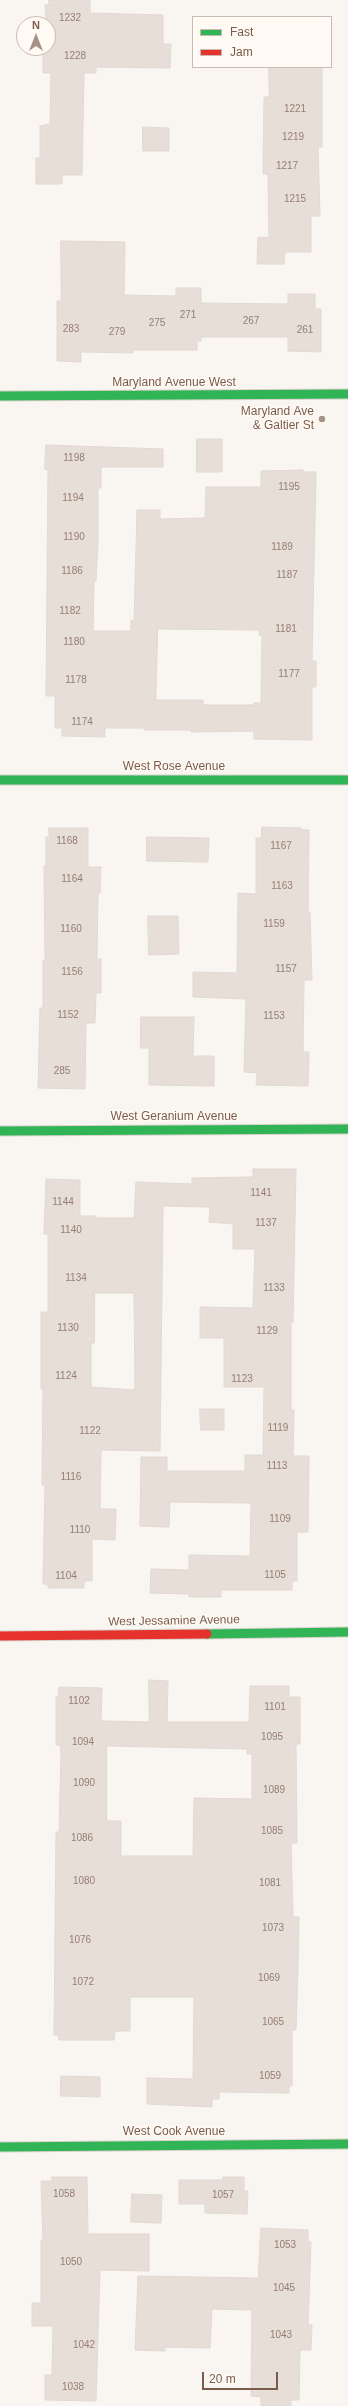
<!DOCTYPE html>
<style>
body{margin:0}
#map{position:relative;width:348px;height:2406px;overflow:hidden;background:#f9f5f0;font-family:Arial,sans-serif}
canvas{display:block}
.legend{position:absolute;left:192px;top:16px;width:140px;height:52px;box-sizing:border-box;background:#fffaf3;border:1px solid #cabbb1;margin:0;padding:5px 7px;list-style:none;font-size:12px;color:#7a5c4d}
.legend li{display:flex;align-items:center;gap:8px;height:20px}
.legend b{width:20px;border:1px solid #cabbb1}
.north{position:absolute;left:16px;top:16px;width:40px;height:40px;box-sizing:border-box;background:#fffaf3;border:1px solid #cabbb1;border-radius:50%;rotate:0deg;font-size:11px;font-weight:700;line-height:16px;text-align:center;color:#7a5c4d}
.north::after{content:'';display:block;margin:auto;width:14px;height:18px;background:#a69286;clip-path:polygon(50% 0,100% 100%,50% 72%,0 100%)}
.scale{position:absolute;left:202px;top:2372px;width:76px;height:18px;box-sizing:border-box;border:2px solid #7a5c4d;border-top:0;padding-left:5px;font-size:12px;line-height:14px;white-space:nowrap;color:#7a5c4d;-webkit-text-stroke:3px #fffaf3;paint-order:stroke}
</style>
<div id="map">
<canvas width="348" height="2406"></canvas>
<ul class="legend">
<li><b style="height:5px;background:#30b455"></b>Fast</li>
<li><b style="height:5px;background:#e5322d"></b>Jam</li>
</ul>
<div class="north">N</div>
<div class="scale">20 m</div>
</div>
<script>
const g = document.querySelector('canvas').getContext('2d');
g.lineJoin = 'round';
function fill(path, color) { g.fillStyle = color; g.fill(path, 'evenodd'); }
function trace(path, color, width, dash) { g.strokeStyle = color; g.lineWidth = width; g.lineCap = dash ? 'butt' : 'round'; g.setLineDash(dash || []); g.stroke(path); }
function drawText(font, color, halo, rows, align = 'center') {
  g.font = font + ' Arial,sans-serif'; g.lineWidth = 3; g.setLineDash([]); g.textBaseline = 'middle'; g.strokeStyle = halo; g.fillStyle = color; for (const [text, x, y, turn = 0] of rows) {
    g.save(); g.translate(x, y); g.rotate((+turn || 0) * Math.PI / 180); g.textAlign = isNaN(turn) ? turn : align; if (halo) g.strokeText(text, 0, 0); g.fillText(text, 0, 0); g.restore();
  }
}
const building = new Path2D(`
 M49,0H90V13L163,15V44H171L170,68L96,67V73H84L82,175H62V184H36V158H40V126L50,124L51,73H43V48H48L45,5H49Z
 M269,67H322V147H318L320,216H311V252H285L284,264H257L258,237L269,238L268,174H263L264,97H269Z
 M143,127L169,128V151H143Z
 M61,241L125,242L124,295L176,296V288H201V303L288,304V294H315V309H321V352L288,351V337H201V341H197V350H133V353L81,352V362L57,361V301H61Z
 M197,439H222V472H197Z
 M46,445L163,449V467H101V488H98V543L96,581H94L93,631H131V620L134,621L137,510H160V519L205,518L206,487H261V471L303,470V472H316L312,661H316V687H312V740L254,739V731L191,732V730H144V728H105V737L62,736V728H55V696H46L48,470L45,469ZM158,629L259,630V635H262L261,703H254V705H203V700H156Z
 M262,827L301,828V830H309L308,912H310L312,980H304L303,1052H309L308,1086L256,1085L257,1073L244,1072L246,999L193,997V972L237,973L238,893L256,894V838H261Z
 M49,828H88V867H101L100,893H98L97,959H101V993H96L95,1023H86L85,1089L38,1088L40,1008H43V961H45L44,866H46V837H49Z
 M147,837L209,838L208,862L147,861Z
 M148,916H178L179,954L149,955Z
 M141,1017H194L193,1056H214V1086L149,1085V1048H141Z
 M253,1169H296L293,1322H291V1410H294L293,1456H309L308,1532H297V1581H292V1590H221V1597H189V1594L150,1593L151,1569L189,1570V1555L250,1556L251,1503L170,1502L169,1527L140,1526L141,1457H167V1471H245V1455H263L264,1387H224V1338H200V1307L253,1308L255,1249H233V1224L209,1222L210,1207L163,1206L160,1451L101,1450L100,1509H116L115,1540L92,1539V1581H84V1588H48V1584H43L45,1485H42L43,1389H41V1312H48V1234H44L46,1179L80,1180V1216H96V1218H134L136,1182L192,1184V1178L253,1177ZM95,1293H134L135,1390L91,1387V1343H94Z
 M200,1409H224V1430H201Z
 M149,1680L168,1681L167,1722H249L250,1686H289V1697H300V1744H296L297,1843H291L293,1917H299L298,1968L296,2030H292V2086H289V2093L219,2092V2099H212V2107L147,2104V2078L193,2079L194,1997H130V2031H115L114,2040H59L58,2035H54L56,1832H59L61,1756L60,1745H56V1697H58L59,1687L102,1688L101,1721L149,1722ZM107,1746L247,1749V1754H252V1799L194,1798L193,1856H121V1821H107Z
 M61,2076L100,2077V2097L61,2096Z
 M52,2177H87L88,2234H149V2271L100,2270L96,2401L45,2400V2375H52L53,2326H32V2303H41V2240H43L41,2181H52Z
 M223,2177H244V2191H248L247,2214L205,2213V2204H179V2180H222Z
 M132,2194L162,2195L161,2223L131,2222Z
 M261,2228L308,2230V2242H311L308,2325H312L311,2350H300L299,2400H291V2406H261V2397L251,2396L252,2310L212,2309L210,2348L165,2347V2351L135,2350L138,2276L258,2278Z`);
fill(building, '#e6ded7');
trace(building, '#e2d8d2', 1);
const fast = new Path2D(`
 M0,396L348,394
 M0,780H348
 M0,1131L348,1129
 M207,1634L348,1632
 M0,2147L348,2144`);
const jam = new Path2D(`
 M0,1636L207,1634`);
trace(fast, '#d9d2cb', 11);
trace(jam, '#d9d2cb', 11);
trace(fast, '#30b455', 9);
trace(jam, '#e5322d', 9);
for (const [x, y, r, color] of [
 [322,419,4,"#a69286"]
]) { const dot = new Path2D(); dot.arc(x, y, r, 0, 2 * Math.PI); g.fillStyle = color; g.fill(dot); trace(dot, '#fffaf3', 1.5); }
drawText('10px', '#977e72', null, [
 ["1232",70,18],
 ["1228",75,56],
 ["1221",295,109],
 ["1219",293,137],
 ["1217",287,166],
 ["1215",295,199],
 ["271",188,315],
 ["267",251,321],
 ["275",157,323],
 ["283",71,329],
 ["261",305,330],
 ["279",117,332],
 ["1198",74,458],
 ["1195",289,487],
 ["1194",73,498],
 ["1190",74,537],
 ["1189",282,547],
 ["1186",72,571],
 ["1187",287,575],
 ["1182",70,611],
 ["1181",286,629],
 ["1180",74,642],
 ["1177",289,674],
 ["1178",76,680],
 ["1174",82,722],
 ["1168",67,841],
 ["1167",281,846],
 ["1164",72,879],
 ["1163",282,886],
 ["1159",274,924],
 ["1160",71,929],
 ["1157",286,969],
 ["1156",72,972],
 ["1152",68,1015],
 ["1153",274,1016],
 ["285",62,1071],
 ["1141",261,1193],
 ["1144",63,1202],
 ["1137",266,1223],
 ["1140",71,1230],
 ["1134",76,1278],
 ["1133",274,1288],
 ["1130",68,1328],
 ["1129",267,1331],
 ["1124",66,1376],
 ["1123",242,1379],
 ["1119",278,1428],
 ["1122",90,1431],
 ["1113",277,1466],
 ["1116",71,1477],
 ["1109",280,1519],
 ["1110",80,1530],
 ["1105",275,1575],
 ["1104",66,1576],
 ["1102",79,1701],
 ["1101",275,1707],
 ["1095",272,1737],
 ["1094",83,1742],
 ["1090",84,1783],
 ["1089",274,1790],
 ["1085",272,1831],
 ["1086",82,1838],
 ["1080",84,1881],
 ["1081",270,1883],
 ["1073",273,1928],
 ["1076",80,1940],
 ["1069",269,1978],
 ["1072",83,1982],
 ["1065",273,2022],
 ["1059",270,2076],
 ["1058",64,2194],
 ["1057",223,2195],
 ["1053",285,2245],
 ["1050",71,2262],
 ["1045",284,2288],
 ["1043",281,2335],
 ["1042",84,2345],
 ["1038",73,2387]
]);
drawText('12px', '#7a5c4d', '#fffaf3', [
 ["Maryland Avenue West",174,383],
 ["West Rose Avenue",174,767],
 ["West Geranium Avenue",174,1117],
 ["West Jessamine Avenue",174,1621,-1],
 ["West Cook Avenue",174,2132]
]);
drawText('12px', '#7a5c4d', '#fffaf3', [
 ["Maryland Ave",314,412],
 ["& Galtier St",314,426]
], 'right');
</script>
